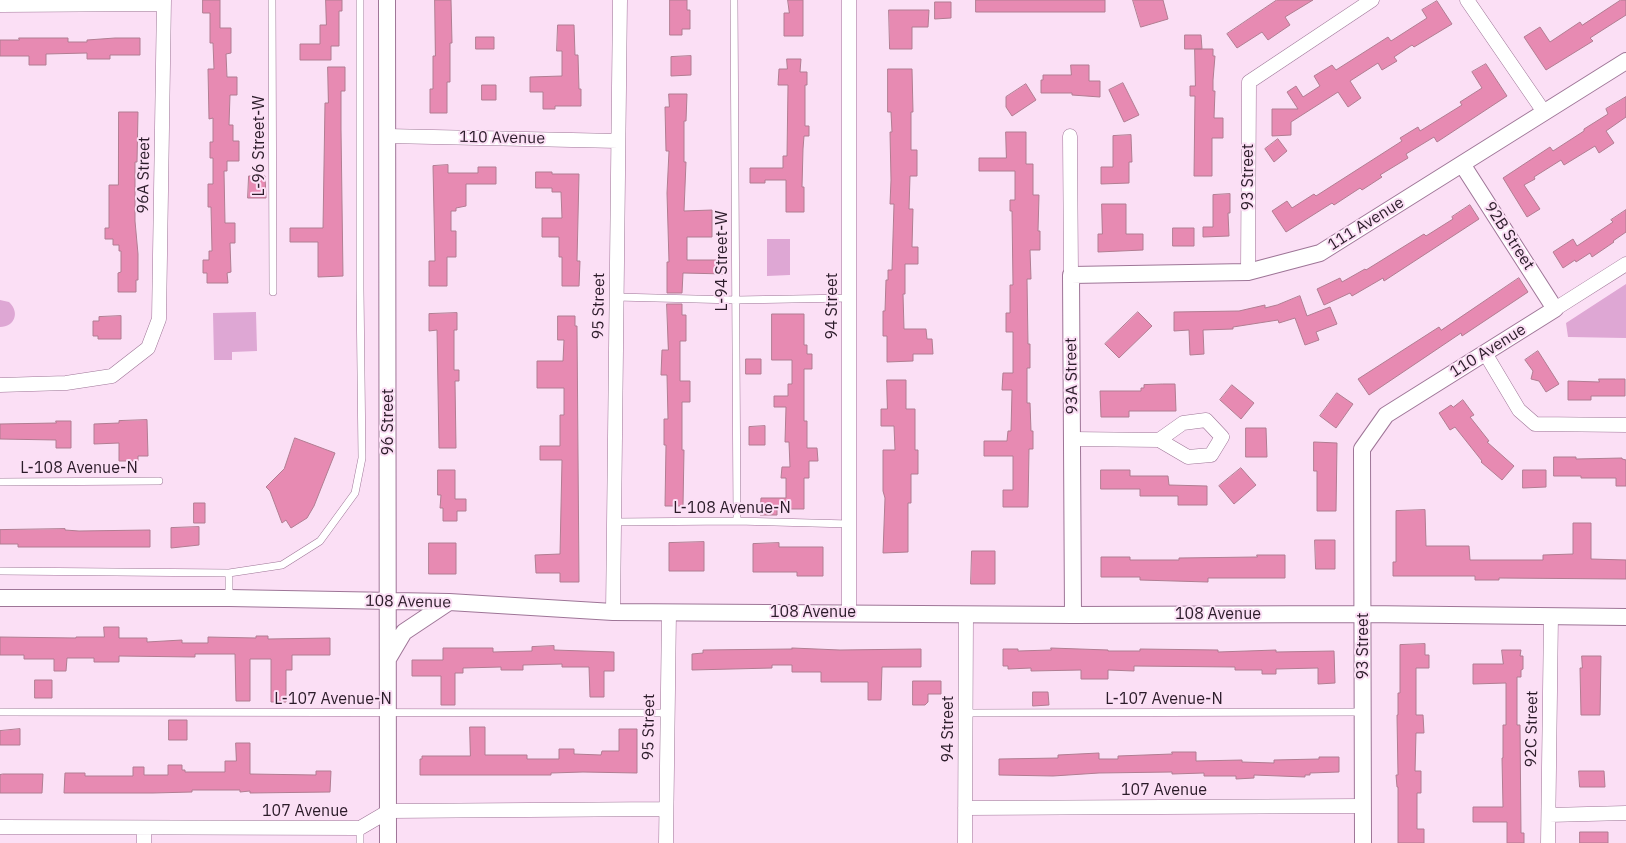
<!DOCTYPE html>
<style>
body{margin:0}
canvas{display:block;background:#fbdff5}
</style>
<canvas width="1626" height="843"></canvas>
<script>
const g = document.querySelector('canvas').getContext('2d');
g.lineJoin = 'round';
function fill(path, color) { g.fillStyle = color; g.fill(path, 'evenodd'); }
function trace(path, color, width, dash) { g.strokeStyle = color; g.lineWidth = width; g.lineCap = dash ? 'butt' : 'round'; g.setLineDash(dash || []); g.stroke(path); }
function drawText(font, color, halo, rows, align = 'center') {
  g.font = font + ' "IBM Plex Sans",sans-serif'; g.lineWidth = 4; g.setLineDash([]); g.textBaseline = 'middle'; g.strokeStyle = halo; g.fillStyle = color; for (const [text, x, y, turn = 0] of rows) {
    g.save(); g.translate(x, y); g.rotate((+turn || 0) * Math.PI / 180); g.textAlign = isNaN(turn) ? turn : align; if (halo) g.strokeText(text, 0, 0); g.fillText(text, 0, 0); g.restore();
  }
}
fill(new Path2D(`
 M767,239H790V275L767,276Z
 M1626,284V338L1568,337L1566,323Z
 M0,300L9,302C20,312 15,327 0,327Z
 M256,312L257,351L232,352V360H214L213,313Z`), '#dea7d4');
const building = new Path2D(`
 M203,0H220V28H231V53L226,54L227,77H237V95H230L229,125H233V141H239V161H227V171H224L225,223H235V243H230L231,272L227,273L228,283H207V273H203V260H209V251H212L211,207H208V184H213V158H210V142H213V118L209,119L208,69H214L213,43H210V13H203Z
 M326,0H342V11H339V46H331V60H300V44H320V25H326Z
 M435,0H451L452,43H450V82H447V113H430V89H433V56H435Z
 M670,0H687V10H690V29H682V35H670Z
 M788,0H803V36H784V13H789Z
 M976,0H1105V12H976Z
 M1133,0H1163L1168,19L1141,27Z
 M1277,0H1313L1285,17L1290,25L1268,40L1262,32L1237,48L1227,34Z
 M1621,0H1626V15L1590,38L1593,41L1546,70L1524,37L1540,27L1550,42L1580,22L1582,25Z
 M1437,1L1452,24L1414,47L1412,45L1394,57L1397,61L1382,70L1378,63L1350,81L1361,98L1348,107L1338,92L1291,122V135L1272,136V109H1298L1287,92L1296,86L1303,97L1320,86L1314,76L1332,65L1336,70L1388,37L1391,41L1427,18L1422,10Z
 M935,2H951V18L935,19Z
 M889,10H929L928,27H912V49H890Z
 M558,25H574L575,55H578L579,89H581V106H555V109H543V92H530V77L562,76V51H557Z
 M1185,35H1201L1202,49H1185Z
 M476,37H494V49H476Z
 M19,38H68V42H87V40L115,38H140V55H110V59H87V53L46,54V65H29V56H0V40H19Z
 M1195,49H1213V56H1215L1213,80V91H1215L1214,118H1223V138H1212V176H1194L1195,96H1190V86H1195Z
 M691,56V75L671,76V57Z
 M787,59H801L800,72H807V85H805V126H809V136H804L803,149L802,187H804V212H786V180H765V183H750V168H783V156H787L788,85H778L779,69H787Z
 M1486,64L1507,96L1437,142L1434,137L1406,154L1408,158L1380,175L1382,177L1362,190L1360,188L1334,205L1332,203L1286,232L1272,211L1287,201L1292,208L1314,194L1316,196L1402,141L1400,138L1418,127L1420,131L1462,105L1460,102L1482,88L1472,72Z
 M1071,65H1089V81H1100V97L1072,95V93H1041V80H1043V75H1071Z
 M328,67H345V91H341V129L343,276L318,277V242H290V228H323L325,103H328Z
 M888,69H912L913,112H911V150H917V176H910L909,209H913L912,247H918V264H905V294H903L904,329H926L927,339H932L933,354H913V361L887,362V336H883V311H885L886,280H888V270H892L894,204H890L891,180L890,132H892L891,112H888Z
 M1123,83L1139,115L1124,122L1109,90Z
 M1026,84L1036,100L1012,116L1006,107V97Z
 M482,85H496V100H482Z
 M669,94H687L686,121H684V162H686L684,211L712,210V237H687V260H726V274L683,273L682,293H667V262H669L667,193L669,151H666L665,107H669Z
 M1626,97V117L1606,131L1614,143L1599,153L1595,146L1564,165L1561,160L1534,177L1535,179L1524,185L1540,209L1527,217L1503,178L1550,147L1553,151L1584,131V129L1608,114L1606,109Z
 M119,112H138L137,162H135V221L138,254V280H136V292H118V273L121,272V251H119V245H113V239H105V228H109V185H118Z
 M1006,132H1026V164H1033V195H1039L1038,231H1040V250H1030L1031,279H1027L1028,344H1030V368H1027V403H1030L1031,431H1033V449H1029L1028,507H1003V490H1013V456H984V441H1007L1008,431H1011L1012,390H1002L1003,373H1013V332H1006V313H1010V285H1013L1012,211H1010V200H1015V171H979V158H1006Z
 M1131,135L1132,162H1129V183L1101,184V167H1113V136Z
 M1278,139L1287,151L1274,162L1265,149Z
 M448,165V173H478V167H496V184H466V206L456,208V211H451V231H456V257H447V286H429V261H435L433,166Z
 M536,172H552V174H579L577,261H580L579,286H562V257H559V237H542V218H562L561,192H552V188H536Z
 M249,176H265L266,198H248Z
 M1230,194V213H1228L1229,236L1203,237V227H1213V195Z
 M1102,204H1126V234H1143V250L1098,252V234H1102Z
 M1470,205L1479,219L1384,281L1383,278L1352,296L1350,293L1324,305L1317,289L1340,278L1342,282L1365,269L1366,270L1424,234L1426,236L1453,219L1452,217Z
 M1626,210V232L1613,241L1614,242L1592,257L1590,253L1576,262L1575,260L1563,268L1553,252L1573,239L1577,246L1613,222L1611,220Z
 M1173,228H1194V246H1173Z
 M1519,278L1528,292L1462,336L1461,333L1369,395L1358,379L1439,327L1441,330Z
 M1300,296L1307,316L1330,307L1337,324L1316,332L1319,340L1305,345L1295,318L1279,323L1278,320L1233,327V329L1203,330L1204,354L1190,355L1189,330L1174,331V312L1239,311L1265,305V308L1277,305Z
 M667,304H682V315H686V341H680V381H690V402H682V450H684L683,506H665L666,445H664V419H668L667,375H661L662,350H668Z
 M1138,312L1152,326L1119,358L1105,344Z
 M457,313V330H454V370H459V381H455L456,448H439L437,330L429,331V314Z
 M772,314H804V345H807V354H812V369H804V421H807V448H817L818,461H809V478H804V509H777V515H760L761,498H786V478H781L782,467H790L789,442H785L786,407H774V396H788V384H792V360H772Z
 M121,316V339H98V336H93V321H99V317Z
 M558,316H575V326H577L579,582H560V573H536L535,555L560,554L562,460H540V446H560V415H564V388H537V361H563L564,340H558Z
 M1538,351L1559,384L1546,392L1539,381L1531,379L1533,371L1525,360Z
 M746,359H761V374H746Z
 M1599,379H1625V396H1591V400H1568V381L1599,382Z
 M887,380H906V409H915V450H918V474H911V503H908V552L883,553L885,498L883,491V450H895L894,426H881V409H887Z
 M1163,384H1175L1176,411H1129V417H1101L1100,391H1141V388H1144V385Z
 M1232,385L1254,403L1241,419L1220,400Z
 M1337,393L1353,404L1336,428L1320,416Z
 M1463,400L1474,415L1470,417L1489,441L1487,442L1514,466L1502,480L1481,462L1482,461L1455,427L1450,430L1439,413L1451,405L1453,407Z
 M147,420L148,456H138V461H119V443L94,444V424L119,423V421Z
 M56,421H71V448H56V440L0,439V424L56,423Z
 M765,426V445H749V427Z
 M1246,428H1266L1267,457H1246Z
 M295,438L335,453L314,506L307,518L291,528L286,520L282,523L270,491L266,487L284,469Z
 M1314,442L1337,443L1336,511H1317V471H1314Z
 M1554,457H1576V459L1622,458V459L1626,460V486H1616V478H1581V476H1554Z
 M1241,468L1256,485L1234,504L1219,486Z
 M438,470H455V499H466V511H457V521H443V508H440L441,495H438Z
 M1101,470H1130V476H1168L1169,485L1207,486V505H1178V496H1140V489H1101Z
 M1523,470H1546V487L1523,488Z
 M194,503H205V523H194Z
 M1425,510L1426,546H1469L1470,560H1543V555L1573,554V523H1591V559L1626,560V579L1499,578V580H1475V576H1393V562H1396V511Z
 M199,527V545L171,548V528Z
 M65,529V530L79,531L150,530V547H18V544H0V530Z
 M1315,540H1335V569H1316Z
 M704,542V571H669V543Z
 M429,543H456V574H429Z
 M779,543V547H823V576H797V572H753V544Z
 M972,551H995V584H971Z
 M1257,555H1285V578H1208V582L1140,580V577H1101V557H1130V560H1179V558L1257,557Z
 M104,627H119V638H147V642L182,640V643H208V637L256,638V636H268V639L330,638V655H292V670H286V702H271V659H250V701H236L235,654H195V657L119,656V662H94V658H67L66,671H54V659H24V655H0V637L76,638V637H104Z
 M1425,644V655H1429V668H1416V715H1423L1424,733H1416L1415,771H1421V793H1417V829H1424V843H1398V787H1397L1396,775H1398L1397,715H1398V693H1400V645Z
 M554,646V650L614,652V671H604V697H590L589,667H562V664L523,665V670H501V667L463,668V673H455V705H441V676H412V660H443V648H493V652L532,651V647Z
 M792,648L840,650L921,649V667H882L881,700H868V682H821V672H792V665H772V668L692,670V654L703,653V650L792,649Z
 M1051,648L1108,650V651H1140V649L1218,650V652L1276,650V652L1334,651L1335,683L1318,684V668L1276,669V674H1262V670H1235V667L1134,666V671L1108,670V679H1081V670L1031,671V668L1008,669V666H1003V649H1018V651L1051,650Z
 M1502,650H1521L1520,656H1523V669L1521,670V677H1517V725H1520L1521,833H1524V843H1507V822H1473V807H1503L1502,758H1503V725H1506V683L1473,684V664H1503Z
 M1582,656H1601L1600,715H1581L1580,668H1582Z
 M35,680H52V698H35Z
 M913,681H941V694H928V702L925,705H913Z
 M1033,692H1048L1049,705L1033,706Z
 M169,720H187V740H169Z
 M470,727H485V755H527V759H559V749H574V754L601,755L602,751H619V729H637V773L583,772L551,773V775H420V759H422V756H470Z
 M20,729V745H0V731Z
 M236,743H250V774L316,775V771H331L330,792L250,793V791L240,792V790H192V792L153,793H64L65,773H85V776H133V767H144V775H168V765H182V770H185V772H225V761H236Z
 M1172,752H1196V761L1242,760V762L1274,763V760L1319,759V757H1339V772L1310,773V775H1305V777L1254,775V778L1236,779V776H1204V773L1172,774V772L1099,773L1053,776L999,775V759L1058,758V755L1099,753V759H1118V756L1172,754Z
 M1579,771H1604L1605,787H1580Z
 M3,774H43L42,793H0V775Z
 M1580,832H1608V843H1580Z`);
fill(building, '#e78ab2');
trace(building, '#b17d92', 1);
const service = new Path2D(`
 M272,0L273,292
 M734,0L737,521
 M616,297L736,300L849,298
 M0,482L159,481
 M614,522L737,521L849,524
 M0,571L229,573L282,565L320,541L355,493L362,458L360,289V0
 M229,598V573
 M0,712L666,713
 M965,713L1363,712
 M360,828V843`);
const minor = new Path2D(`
 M849,0V612
 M1467,0L1544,112
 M0,5L164,4
 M387,136L618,141
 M1070,136L1071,275
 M1248,272L1249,82L1372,0
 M1555,309L1626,264
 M1485,353L1519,410L1535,424L1626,425
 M0,385L66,383L112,376L148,348L159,319L164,0
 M1072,439L1159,440L1188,457L1211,455L1222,437L1206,420L1183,423L1159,440
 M613,612L620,0
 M965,808L1363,806
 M1549,815L1626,813
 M0,827L360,828L389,811L666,809
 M144,843V828
 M666,843L669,612
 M965,843L966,614
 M1548,843L1551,616`);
const tertiary = new Path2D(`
 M387,0L388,843
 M0,598H229L449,602L613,612L1073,615L1363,614L1626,617
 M1073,615L1071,275L1248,272L1320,253L1626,61
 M388,659L404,632L449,602
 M1363,843L1362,449L1386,415L1555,309L1462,164`);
trace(service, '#9e7597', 8);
trace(minor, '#9e7597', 15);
trace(tertiary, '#9e7597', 18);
trace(service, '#fff', 7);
trace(minor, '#fff', 14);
trace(tertiary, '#fff', 16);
drawText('16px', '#2b1b29', '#fbdff5', [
 ["110 Avenue",502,138,1],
 ["L-96 Street-W",259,146,-90],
 ["96A Street",144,175,-89],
 ["93 Street",1248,177,-90],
 ["111 Avenue",1366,224,-32],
 ["92B Street",1509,236,57],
 ["L-94 Street-W",722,261,-90],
 ["95 Street",599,306,-89],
 ["94 Street",832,306,-90],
 ["110 Avenue",1488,351,-32],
 ["93A Street",1072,376,-91],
 ["96 Street",388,422,-90],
 ["L-108 Avenue-N",79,468],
 ["L-108 Avenue-N",732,508],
 ["108 Avenue",408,602,1],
 ["108 Avenue",813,612],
 ["108 Avenue",1218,614],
 ["93 Street",1363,646,-90],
 ["L-107 Avenue-N",333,699],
 ["L-107 Avenue-N",1164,699],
 ["95 Street",649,727,-89],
 ["94 Street",948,729,-90],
 ["92C Street",1532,729,-89],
 ["107 Avenue",1164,790],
 ["107 Avenue",305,811]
]);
</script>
